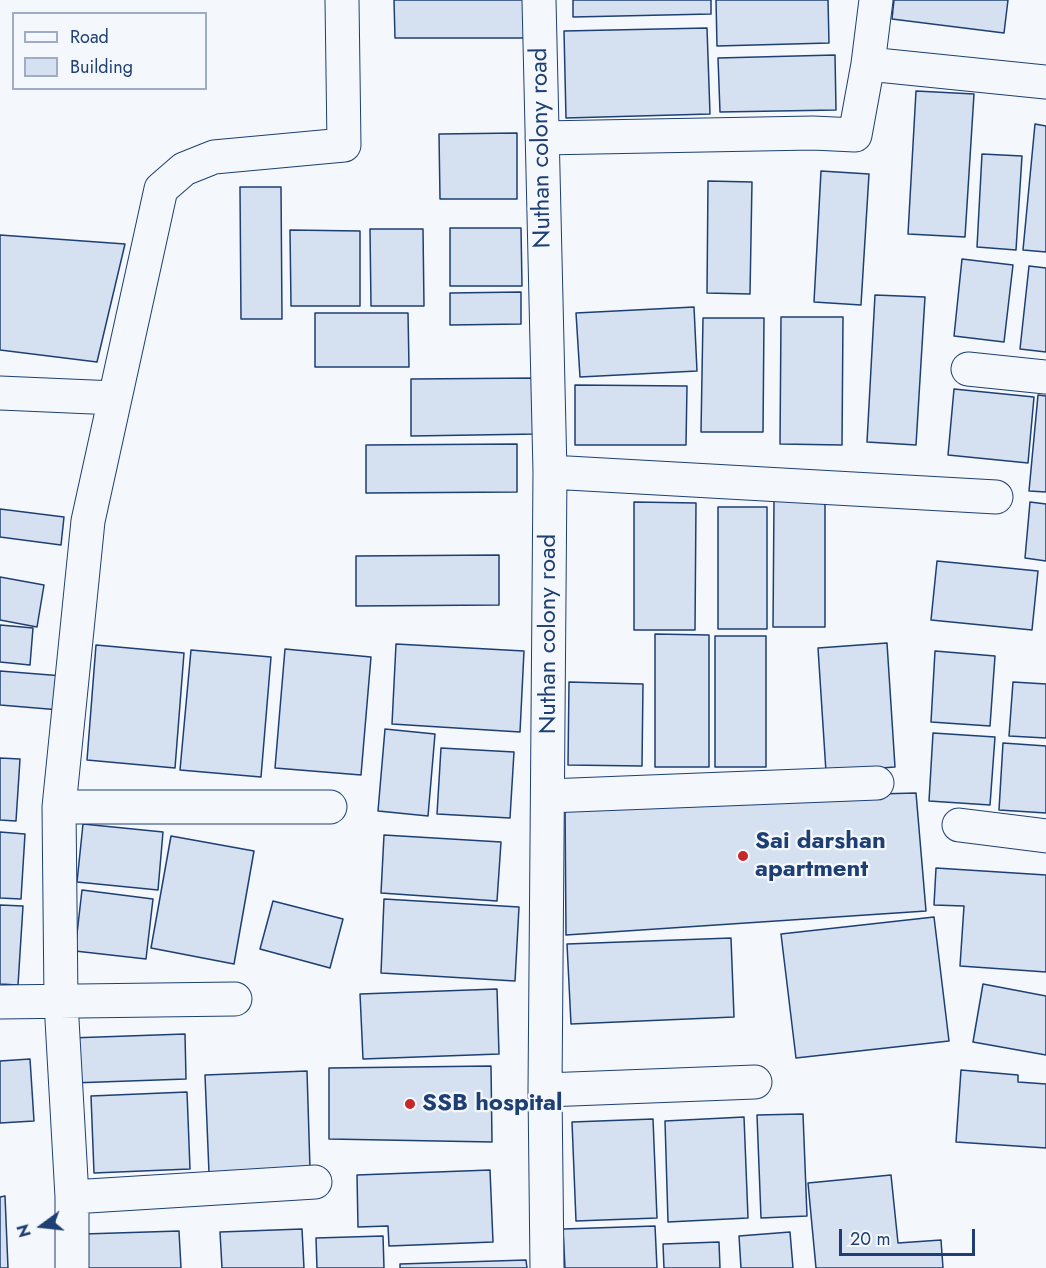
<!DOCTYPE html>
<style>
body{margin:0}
#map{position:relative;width:1046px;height:1268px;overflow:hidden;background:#f4f7fb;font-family:Jost,sans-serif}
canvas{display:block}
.legend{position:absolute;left:12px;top:12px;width:195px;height:78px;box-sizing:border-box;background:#f4f7fb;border:2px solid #9eadc5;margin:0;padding:8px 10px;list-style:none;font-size:18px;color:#1d3f73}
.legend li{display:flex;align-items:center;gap:12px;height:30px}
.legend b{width:30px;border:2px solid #9eadc5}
.north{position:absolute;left:12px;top:1196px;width:60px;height:60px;-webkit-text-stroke:4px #f4f7fb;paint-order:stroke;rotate:255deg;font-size:16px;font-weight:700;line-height:24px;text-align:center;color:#1d3f73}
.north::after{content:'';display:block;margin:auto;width:21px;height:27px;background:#1d3f73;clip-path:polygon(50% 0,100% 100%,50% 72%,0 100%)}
.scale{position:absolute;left:839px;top:1229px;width:136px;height:27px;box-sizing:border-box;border:3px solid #1d3f73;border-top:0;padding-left:8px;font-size:18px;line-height:21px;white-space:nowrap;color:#1d3f73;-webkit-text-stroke:4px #f4f7fb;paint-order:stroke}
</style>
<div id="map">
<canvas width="1046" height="1268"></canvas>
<ul class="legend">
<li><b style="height:8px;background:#f4f7fb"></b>Road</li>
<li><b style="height:16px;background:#d5e0f0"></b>Building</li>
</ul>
<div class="north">N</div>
<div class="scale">20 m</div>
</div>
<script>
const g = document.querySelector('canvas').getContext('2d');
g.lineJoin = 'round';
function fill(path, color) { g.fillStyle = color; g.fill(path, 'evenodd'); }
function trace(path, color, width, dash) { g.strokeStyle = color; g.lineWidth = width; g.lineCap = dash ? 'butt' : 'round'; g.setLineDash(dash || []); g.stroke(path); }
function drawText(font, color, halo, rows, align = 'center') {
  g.font = font + ' Jost,sans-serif'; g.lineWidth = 4.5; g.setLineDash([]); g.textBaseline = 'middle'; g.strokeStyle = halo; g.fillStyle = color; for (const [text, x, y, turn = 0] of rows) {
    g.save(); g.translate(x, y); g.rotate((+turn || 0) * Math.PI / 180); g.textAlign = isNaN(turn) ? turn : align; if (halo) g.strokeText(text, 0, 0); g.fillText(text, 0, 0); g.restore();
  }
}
const building = new Path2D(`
 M394,0H537V38H395Z
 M573,0H711V14L573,17Z
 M716,0H828L829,43L717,46Z
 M894,0H1008L1004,33L892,19Z
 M707,28L710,114L566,118L564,31Z
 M835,55L836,110L720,112L718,58Z
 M916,91L974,94L965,237L908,234Z
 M1035,124L1046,126V252L1023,250Z
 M517,133V199H440L439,134Z
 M982,154L1022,156L1016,250L977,247Z
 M821,171L869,174L861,305L814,302Z
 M708,181L752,182L750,294L707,293Z
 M240,187H281L282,319H241Z
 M450,228H521L522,286H450Z
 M370,229H423L424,306H371Z
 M290,230L360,231V306H291Z
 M0,235L125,244L97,362L0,350Z
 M962,259L1013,265L1004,342L954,336Z
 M1029,266L1046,268V352L1020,349Z
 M521,292V324L450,325V293Z
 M875,295L925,297L916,445L867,442Z
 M694,307L697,371L580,377L576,313Z
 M315,313H408L409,367H315Z
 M781,317H843L842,445L780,444Z
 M703,318H764L763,432H701Z
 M538,378V434L411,436V379Z
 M575,385L687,386L686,445H575Z
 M954,389L1034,397L1028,463L948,455Z
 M1038,395L1046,396V492L1029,491Z
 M517,444V492L366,493V445Z
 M774,500H825V627H773Z
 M634,502L696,503L695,630H634Z
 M1030,502L1046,504V561L1025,558Z
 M718,507H767V629H718Z
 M0,509L64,517L61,545L0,537Z
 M499,555V605L356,606V556Z
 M937,561L1038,571L1032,630L931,620Z
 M0,577L44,585L37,627L0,620Z
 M0,625L33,628L30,665L0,662Z
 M655,634L709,635V767H655Z
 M715,636H766V767H715Z
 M887,643L895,767L826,772L818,648Z
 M396,644L524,651L520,732L392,724Z
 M96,645L184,653L175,768L87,760Z
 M285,649L371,657L361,775L275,768Z
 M191,650L271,657L261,777L180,770Z
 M935,651L995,656L990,726L931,722Z
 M0,671L63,676L60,710L0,705Z
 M569,682L643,684L642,766L568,765Z
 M1013,682L1046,684V738L1009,736Z
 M385,729L435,734L428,816L378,811Z
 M933,733L995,737L990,805L929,801Z
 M1003,743L1046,746V813L999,810Z
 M441,748L514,752L510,818L437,814Z
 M0,758L20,759L16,821L0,820Z
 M916,793L926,911L566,935L565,802Z
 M83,824L163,832L158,890L77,882Z
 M0,832L25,834L21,899L0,898Z
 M384,835L501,842L497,901L381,893Z
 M171,836L254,851L234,964L151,948Z
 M936,868L1046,875V972L960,966L964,906L934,905Z
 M82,890L153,899L146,959L75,951Z
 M384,899L519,907L515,981L381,973Z
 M273,901L343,919L330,968L260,949Z
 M0,905L23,906L18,985L0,984Z
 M934,917L949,1041L796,1058L781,934Z
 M731,938L734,1017L571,1024L567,944Z
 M983,984L1046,996V1055L973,1042Z
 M497,989L499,1054L363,1059L360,994Z
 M185,1034L186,1079L72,1083L70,1038Z
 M30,1059L34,1121L0,1123V1061Z
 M491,1066L492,1142L329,1139V1068Z
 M961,1070L1018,1075V1082L1046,1084V1148L956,1142Z
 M307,1071L310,1169L209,1173L205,1075Z
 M187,1092L190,1169L94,1173L91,1096Z
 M803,1114L807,1216L761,1218L757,1115Z
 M744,1117L748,1218L668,1222L665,1121Z
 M653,1119L657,1218L576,1221L572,1122Z
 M490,1170L493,1242L389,1246L388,1226L358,1227L357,1175Z
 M891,1175L898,1243L941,1240L943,1268H816L808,1183Z
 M5,1196L8,1268H0V1197Z
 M655,1226L657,1268H565L563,1229Z
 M302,1229L304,1268H222L220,1232Z
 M179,1231L181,1268H86L84,1234Z
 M790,1232L793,1268H741L739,1236Z
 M383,1236L384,1268H317L316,1238Z
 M719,1242L720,1268H664L663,1244Z
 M526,1260L527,1268H400V1264Z`);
fill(building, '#d5e0f0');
trace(building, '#1d3f73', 1.5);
const minor = new Path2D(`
 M539,0L550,472L545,1090L547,1268
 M868,64L1046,82
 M542,138L813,133L855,135L868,64L876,0
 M968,369L1046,377
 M0,393L115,398
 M550,472L996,497
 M548,796L877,783
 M59,807H330
 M959,825L1046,836
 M0,1002L235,999
 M545,1090L755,1082
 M72,1197L315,1182
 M72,1268V1197L61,1002L59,807L88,521L161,189L184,169L214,157L344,145L342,0`);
trace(minor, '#1d3f73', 35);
trace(minor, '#f4f7fb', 33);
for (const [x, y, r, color] of [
 [743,856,6,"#c62828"],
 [410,1104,6,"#c62828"]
]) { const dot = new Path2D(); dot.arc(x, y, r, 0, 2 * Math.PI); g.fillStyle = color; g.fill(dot); trace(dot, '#f4f7fb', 2); }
drawText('24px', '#1d3f73', '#f4f7fb', [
 ["Nuthan colony road",542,148,-91],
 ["Nuthan colony road",549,634,-90]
]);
drawText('bold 24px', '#1d3f73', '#f4f7fb', [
 ["Sai darshan",755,842],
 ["apartment",755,870],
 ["SSB hospital",422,1104]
], 'left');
</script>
